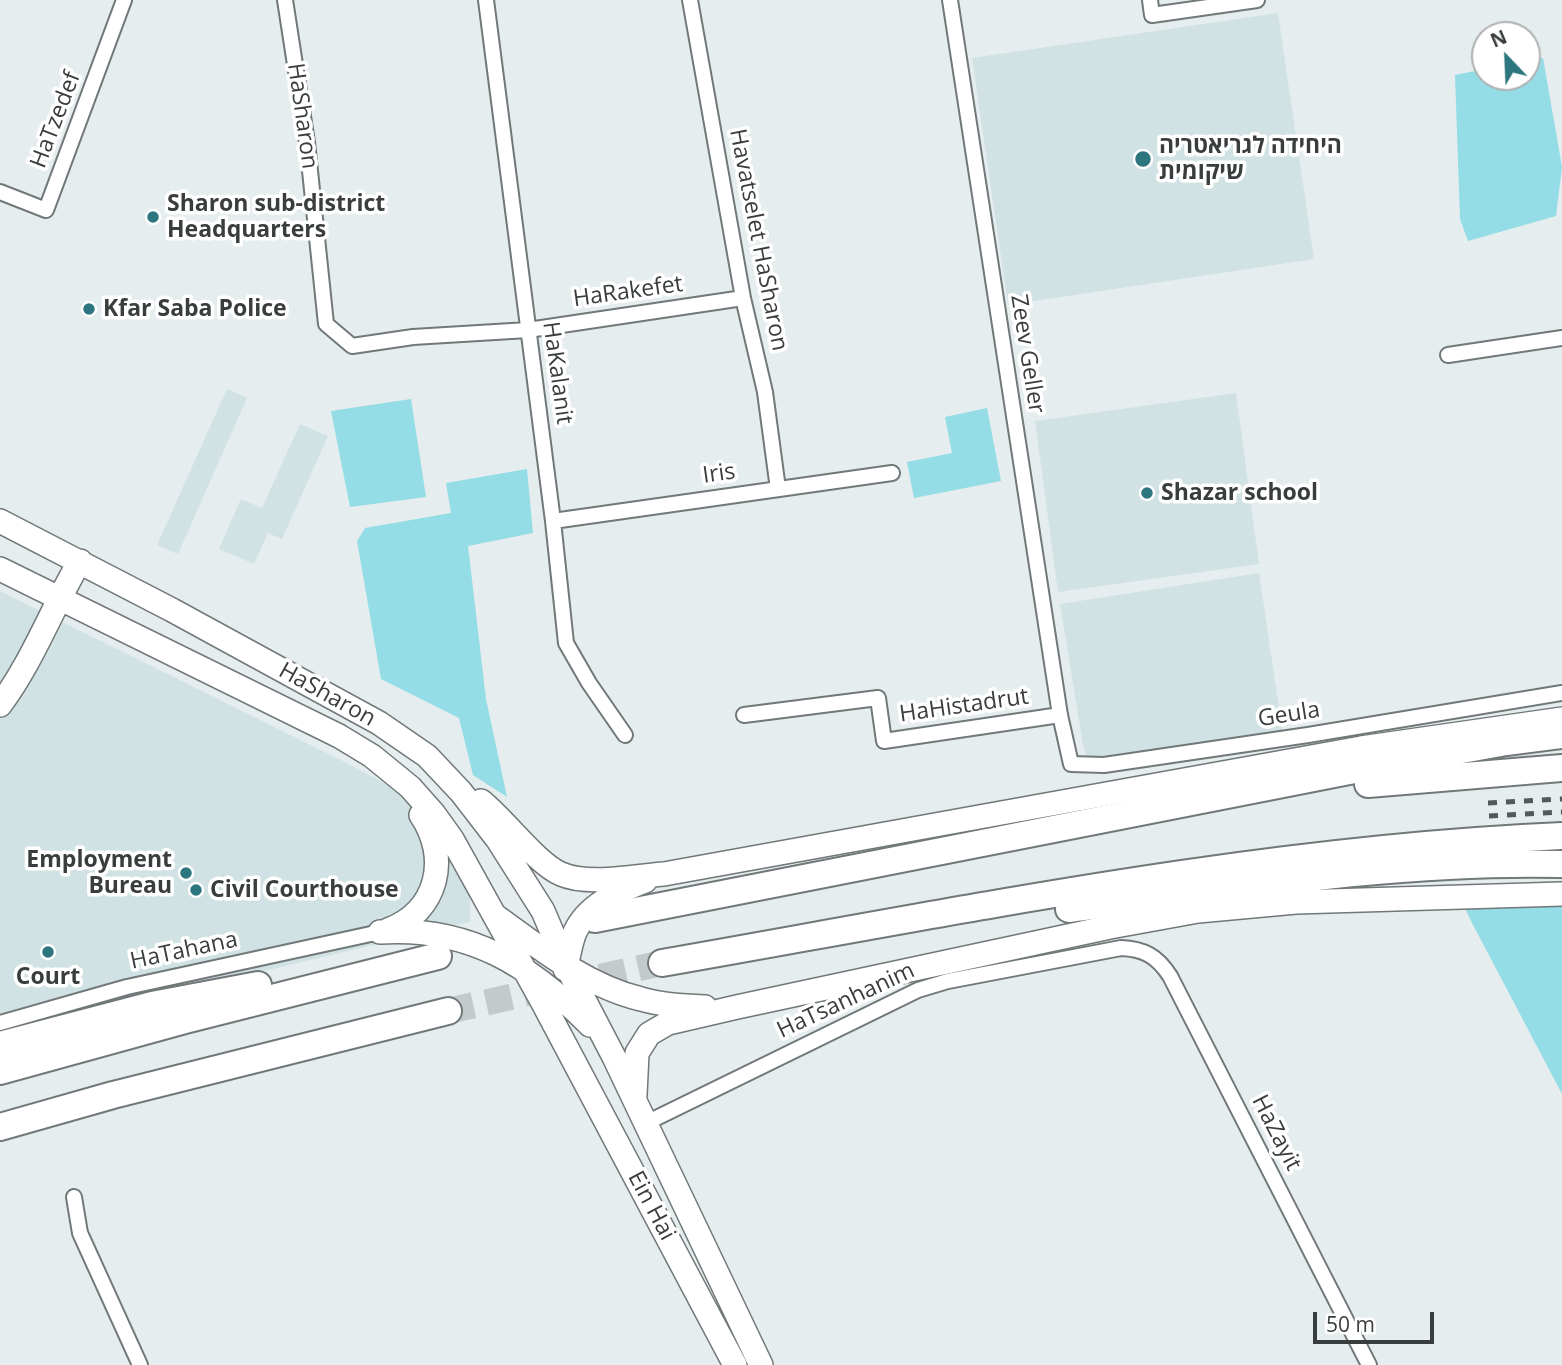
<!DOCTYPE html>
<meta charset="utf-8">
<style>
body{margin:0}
#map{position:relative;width:1562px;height:1365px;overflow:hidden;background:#e5edee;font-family:"Open Sans",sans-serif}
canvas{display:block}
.north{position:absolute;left:1471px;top:21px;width:70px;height:70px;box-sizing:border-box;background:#fff;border:2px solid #b0b1b1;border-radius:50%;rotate:337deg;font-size:19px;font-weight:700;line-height:28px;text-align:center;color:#3a3d3d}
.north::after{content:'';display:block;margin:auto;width:24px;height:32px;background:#2d767f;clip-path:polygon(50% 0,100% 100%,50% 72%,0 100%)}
.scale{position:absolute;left:1313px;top:1312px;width:121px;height:32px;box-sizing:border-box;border:4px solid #3a3d3d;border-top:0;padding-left:9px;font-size:21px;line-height:24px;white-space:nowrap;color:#3a3d3d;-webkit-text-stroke:5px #fff;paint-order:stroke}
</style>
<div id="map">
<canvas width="1562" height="1365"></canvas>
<div class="north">N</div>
<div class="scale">50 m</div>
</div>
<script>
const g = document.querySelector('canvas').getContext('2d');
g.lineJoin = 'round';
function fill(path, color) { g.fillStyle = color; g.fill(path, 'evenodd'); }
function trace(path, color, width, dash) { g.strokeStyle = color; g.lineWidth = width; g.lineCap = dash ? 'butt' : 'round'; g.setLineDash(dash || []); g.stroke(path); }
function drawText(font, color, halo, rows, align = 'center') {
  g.font = font + ' "Open Sans",Heebo,sans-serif'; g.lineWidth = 7; g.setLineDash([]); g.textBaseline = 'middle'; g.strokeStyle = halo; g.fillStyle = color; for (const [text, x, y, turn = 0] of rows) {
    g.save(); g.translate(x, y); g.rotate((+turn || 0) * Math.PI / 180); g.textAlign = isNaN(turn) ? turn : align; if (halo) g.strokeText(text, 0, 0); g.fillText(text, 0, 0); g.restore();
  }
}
fill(new Path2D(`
 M1278,13L1314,259L1008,305L972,58Z
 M227,389L247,398L178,554L157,545Z
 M1236,393L1259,564L1058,592L1035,421Z
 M300,424L328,436L282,539L268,533L254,564L219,549L241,499L262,508Z
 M1259,573L1283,735L1101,758L1089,762L1083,745L1060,604Z
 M0,591L347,763L421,803L470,890V922L0,1034Z`), '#d1e2e4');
fill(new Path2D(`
 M1543,58L1562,167L1556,216L1468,241L1460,219L1455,75L1485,69V77H1527V61Z
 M411,399L426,497L350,507L331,411Z
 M987,408L1001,481L914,498L907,462L952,453L945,417Z
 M527,469L533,533L468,546L486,699L507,797L473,775L459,718L381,679L357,541L365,528L451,513L446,483Z
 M1562,898V1094L1471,921L1461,899Z`), '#94dce6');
trace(new Path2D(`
 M448,1011L662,963`), '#c3cacb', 26, [26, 13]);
const street = new Path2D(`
 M285,0L307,142L326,324L352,346L413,337L528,330L743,298
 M486,0L553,521L566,643L589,683L625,735
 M690,0L743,298L765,392L778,489
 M950,0L1060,715L1071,764L1104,765L1308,735L1562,693
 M1150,0L1152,15L1257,0
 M0,192L46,210L124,0
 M1448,355L1562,338
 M553,521L892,473
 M744,715L878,698L884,741L1060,715
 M0,1023L127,987L380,932
 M644,1124L918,990L948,981L1121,948C1144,949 1157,956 1170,976L1369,1365
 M74,1197L80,1233L140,1365`);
const primary = new Path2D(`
 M0,521L172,610L379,723L427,756L461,792L498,840L543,911L566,965L614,1057L761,1365
 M0,569L339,736L372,756L410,787L434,814L452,839L543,1003L735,1365
 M0,705C33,661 52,608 80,561
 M481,801C505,820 537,864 561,874C588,886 636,876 664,874L1361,748L1562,719
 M497,917C541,949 587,986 641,999C662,1005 683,1006 705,1007
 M388,930C438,911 450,858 421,815
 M380,932C469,926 530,965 590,1025
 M565,969C569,957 570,944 575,932C587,905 619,891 645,881
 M635,1095L637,1053L649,1034L668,1023L737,1007L1110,927L1198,911L1296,902L1562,894`);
const highway = new Path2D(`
 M1368,784L1562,768
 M1069,909C1233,888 1396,860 1562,864
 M595,919L1390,763L1506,742L1562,735
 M662,963C960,911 1259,849 1562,836
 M0,1045L152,1005L258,985
 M0,1071L185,1020L438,956
 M0,1127L113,1095L448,1011`);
trace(street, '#717879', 18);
trace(primary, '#717879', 26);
trace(highway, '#717879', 30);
trace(street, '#fff', 14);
trace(primary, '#fff', 23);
trace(highway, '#fff', 26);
trace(new Path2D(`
 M1488,803L1562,799
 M1489,816L1562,812`), '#545858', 5, [9, 9]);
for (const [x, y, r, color] of [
 [1143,159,9,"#2d767f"],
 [153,217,7,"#2d767f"],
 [89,309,7,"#2d767f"],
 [1147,493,7,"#2d767f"],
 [186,873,7,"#2d767f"],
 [196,890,7,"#2d767f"],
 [48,952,7,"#2d767f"]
]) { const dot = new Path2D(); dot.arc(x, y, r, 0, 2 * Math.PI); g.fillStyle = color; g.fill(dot); trace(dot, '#fff', 2.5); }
drawText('23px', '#3a3d3d', '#fff', [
 ["HaSharon",302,116,82],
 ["HaTzedef",56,120,-69],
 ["Havatselet HaSharon",758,240,79],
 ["HaRakefet",628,292,-8],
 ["Zeev Geller",1027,354,81],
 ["HaKalanit",557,373,82],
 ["Iris",719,474,-8],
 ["HaSharon",327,695,29],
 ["HaHistadrut",964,706,-8],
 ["Geula",1289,715,-9],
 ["HaTahana",184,951,-12],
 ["HaTsanhanim",846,1001,-25],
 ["HaZayit",1276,1133,63],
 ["Ein Hai",651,1206,62]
]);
drawText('bold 23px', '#3a3d3d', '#fff', [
 ["היחידה לגריאטריה",1159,146],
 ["שיקומית",1159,172],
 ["Sharon sub-district",167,204],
 ["Headquarters",167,230],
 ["Kfar Saba Police",103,309],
 ["Shazar school",1161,493],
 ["Employment",172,860,"right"],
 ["Bureau",172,886,"right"],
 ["Civil Courthouse",210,890],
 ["Court",48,977,"center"]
], 'left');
</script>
